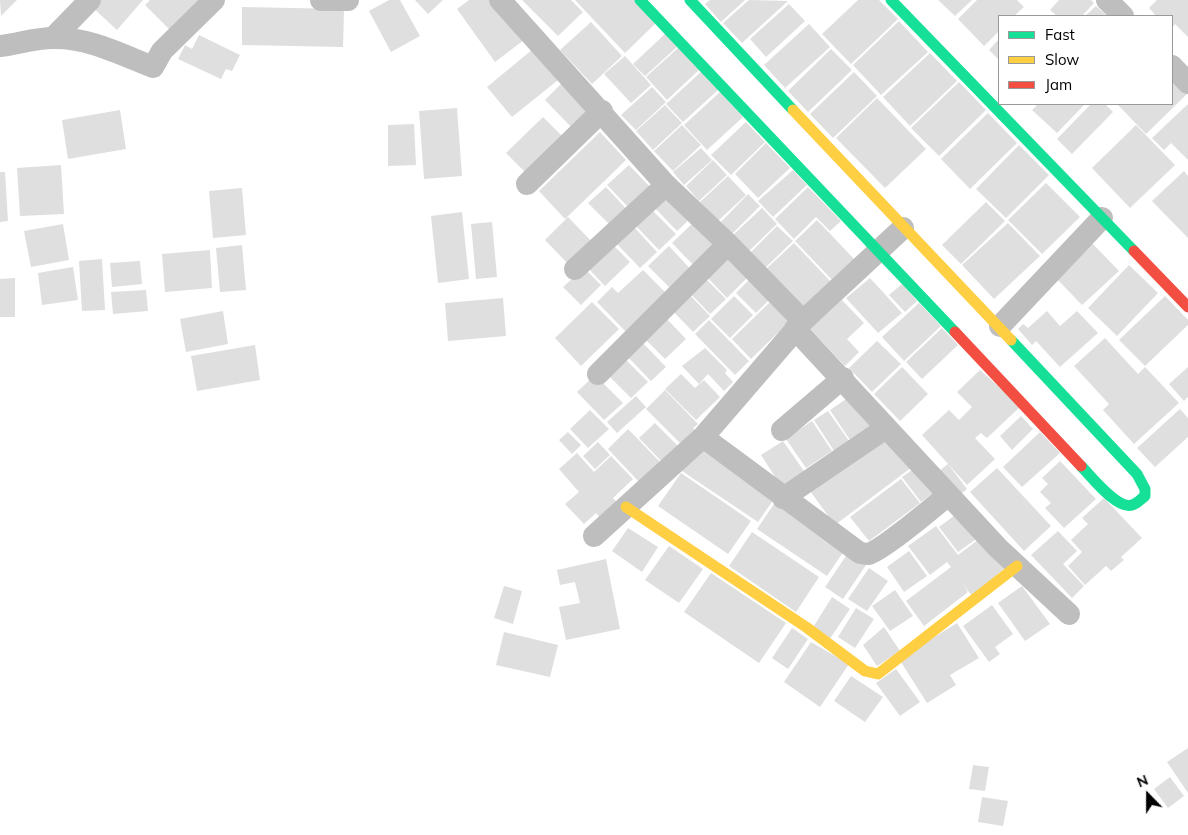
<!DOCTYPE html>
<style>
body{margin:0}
#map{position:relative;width:1188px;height:835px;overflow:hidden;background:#fff;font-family:Mulish,sans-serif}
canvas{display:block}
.legend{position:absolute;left:998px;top:15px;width:175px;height:90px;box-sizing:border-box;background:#fff;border:1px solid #999;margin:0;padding:6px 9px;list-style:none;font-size:15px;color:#000}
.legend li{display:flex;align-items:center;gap:10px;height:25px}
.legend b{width:25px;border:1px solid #999}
.north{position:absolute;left:1123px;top:770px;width:50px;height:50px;-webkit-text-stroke:4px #fff;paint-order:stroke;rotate:338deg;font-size:14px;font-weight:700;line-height:20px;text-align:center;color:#000}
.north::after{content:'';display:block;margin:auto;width:18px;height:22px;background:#000;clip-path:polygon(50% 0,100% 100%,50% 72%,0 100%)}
</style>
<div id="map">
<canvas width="1188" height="835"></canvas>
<ul class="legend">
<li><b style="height:6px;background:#16e098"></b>Fast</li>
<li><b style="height:6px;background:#ffcf43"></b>Slow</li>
<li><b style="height:6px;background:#f24e42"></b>Jam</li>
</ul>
<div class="north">N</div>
</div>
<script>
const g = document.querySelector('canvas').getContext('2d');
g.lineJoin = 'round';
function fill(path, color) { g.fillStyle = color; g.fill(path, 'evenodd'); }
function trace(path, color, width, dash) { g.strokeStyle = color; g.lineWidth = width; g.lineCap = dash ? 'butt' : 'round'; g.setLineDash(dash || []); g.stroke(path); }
fill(new Path2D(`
 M0,0H17L1,16Z
 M97,0H143L117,30L91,6Z
 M150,0H204L172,32L145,5Z
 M389,0H400L420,36L391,52L369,11Z
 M415,0H443L428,14Z
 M469,0H495L524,40L495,62L457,9Z
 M522,0H571L583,12L558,36Z
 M575,0H635L656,23L625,53Z
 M710,0H745L721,22L705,4Z
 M749,0L788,1L742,43L723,23Z
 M858,0H879L898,19L851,64L822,34Z
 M938,0H972L955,16Z
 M977,0H1017L1024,7L1014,16H999V31L984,46L958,19Z
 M1059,0H1091L1094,3L1082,16H1057L1050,10Z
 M1157,0H1188V37L1175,24L1172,28V16H1156L1149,8Z
 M789,4L805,21L766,57L750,39Z
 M1096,6L1107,16H1085Z
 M242,7L344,9L343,47L242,45Z
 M899,21L928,52L881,95L853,65Z
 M591,22L622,56L592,84L560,50Z
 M809,24L830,47L785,88L764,65Z
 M666,33L678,46L645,76L633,64Z
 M199,35L240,55L232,71L226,69L221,79L178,59L185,45L192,49Z
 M999,39V60L989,50Z
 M679,47L700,69L667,100L646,77Z
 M533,49L558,80L512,117L487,87Z
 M831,49L852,70L808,112L788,91Z
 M930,53L957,81L910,126L883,97Z
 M625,56L651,85L631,103L604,74Z
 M702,71L718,90L683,122L666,104Z
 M854,72L877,96L833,138L810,114Z
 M1172,76L1188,93L1146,134L1117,104H1172Z
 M959,82L986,110L939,156L911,128Z
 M562,83L592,113L574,130L545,100Z
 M652,87L666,102L636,130L621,115Z
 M720,92L743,117L707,150L684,125Z
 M877,98L926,149L885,188L836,138Z
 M1038,104H1085L1057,133L1032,110Z
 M1091,104H1105L1113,112L1072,154L1057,139Z
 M1188,104V160L1171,143L1164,150L1152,138Z
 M665,105L682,123L653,150L636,131Z
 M457,108L462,176L424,179L419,111Z
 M120,110L126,149L68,159L62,120Z
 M988,113L1017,143L970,189L941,159Z
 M543,117L566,140L529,176L506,153Z
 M746,122L765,142L731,175L711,155Z
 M414,124L416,165L388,166V125Z
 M682,125L701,145L673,171L654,151Z
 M1136,125L1175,165L1130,208L1092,168Z
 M600,132L626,160L565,219L539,191Z
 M766,143L790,168L758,198L735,174Z
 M1019,145L1049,175L1006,218L976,189Z
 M701,148L712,160L684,185L673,172Z
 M713,160L727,175L699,201L686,186Z
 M61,165L64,214L20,216L17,168Z
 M629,165L651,188L630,209L607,185Z
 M793,170L807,185L773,217L758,201Z
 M1184,171L1188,176V238L1152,201Z
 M0,172H5L8,221L0,222Z
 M728,176L746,195L718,221L700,202Z
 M1046,183L1080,217L1042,254L1008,220Z
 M606,187L629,212L609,224L588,203Z
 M808,187L841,221L830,231L816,217L794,239L775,219Z
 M242,188L246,235L213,238L209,191Z
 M669,191L693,216L677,231L653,206Z
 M748,194L760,206L732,234L721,222Z
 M986,202L1005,221L961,264L942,245Z
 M650,208L676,234L659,250L634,224Z
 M762,208L777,224L749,251L733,235Z
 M462,212L469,279L438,283L431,216Z
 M568,217L594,244L571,267L545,240Z
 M696,220L723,248L699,271L672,243Z
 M817,220L856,261L834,282L795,241Z
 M492,222L497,277L476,279L471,224Z
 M1008,223L1040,256L994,299L962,265Z
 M63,224L69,260L31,267L24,231Z
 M633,226L657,252L640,268L615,242Z
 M777,226L793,241L765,268L750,253Z
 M794,243L833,284L805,310L766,269Z
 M1092,243L1119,271L1082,305L1055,277Z
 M612,244L630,262L605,286L587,267Z
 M242,245L246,290L220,292L216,248Z
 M669,246L695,274L675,293L648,266Z
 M210,250L212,288L165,292L162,254Z
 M728,251L751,274L727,298L704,274Z
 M102,259L105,310L82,311L79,261Z
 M140,261L142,284L112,287L110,263Z
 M1129,265L1158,293L1117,336L1088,308Z
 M73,267L78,300L42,305L38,273Z
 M584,268L601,285L581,305L563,287Z
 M643,270L670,297L630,336L597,302L612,287L618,293Z
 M703,276L726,299L710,314L688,291Z
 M752,277L772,297L756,313L736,293Z
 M15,278V317H0V279Z
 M870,278L902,313L878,333L846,298Z
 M902,284L917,301L905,312L889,295Z
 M146,290L148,311L113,314L111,292Z
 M687,292L710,316L693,332L670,308Z
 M734,296L753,315L730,338L711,319Z
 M1165,296L1188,320V325L1145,366L1119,340Z
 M503,298L506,336L448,341L445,303Z
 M842,300L864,323L847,339L859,352L845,366L810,329Z
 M592,302L619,329L581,366L555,338Z
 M770,302L790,321L751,359L732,339Z
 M919,303L941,326L904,361L882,337Z
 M223,311L228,344L186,352L180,319Z
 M1047,311L1060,326L1077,311L1098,333L1060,367L1036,341L1032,345L1018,329L1023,324L1028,328Z
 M664,316L686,339L665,359L643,337Z
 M709,320L749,361L735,375L695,334Z
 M942,328L958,345L922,379L906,362Z
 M1105,338L1138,374L1145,367L1179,403L1134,444L1103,410L1109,404L1074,366Z
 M640,340L666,367L651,381L625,354Z
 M877,341L901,364L872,392L849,368Z
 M255,345L260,380L197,391L191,356Z
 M705,348L727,370L725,373L733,382L724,391L708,374L699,384L682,366Z
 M622,356L648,382L631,398L605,372Z
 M902,367L928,394L900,421L874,394Z
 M1188,367V397L1184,401L1169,384Z
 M980,370L1021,406L987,438L981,433L975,438L995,459L967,485L922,435L949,410L959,420L972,407L957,392Z
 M681,374L695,388L704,380L720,397L696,420L665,389Z
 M595,375L623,403L604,420L577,392Z
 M665,390L698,424L693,428L697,432L682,445L646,409Z
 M852,395L872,425L850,440L830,410Z
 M636,396L646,407L617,433L607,422Z
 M1180,409L1188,418V437L1155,467L1137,448Z
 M590,410L609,429L588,448L570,429Z
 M828,411L849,441L834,451L814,420Z
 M1021,416L1033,429L1012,450L1000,436Z
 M812,421L832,451L806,468L786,439Z
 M655,423L679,447L663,463L639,438Z
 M628,429L661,463L640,483L608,449Z
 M568,432L581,445L572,454L559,440Z
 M1040,432L1060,453L1022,487L1003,467Z
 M886,433L912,467L835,525L810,491Z
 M783,441L804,471L781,486L761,455Z
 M598,442L610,455L595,469L583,456Z
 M700,444L776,496L758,522L682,471Z
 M577,453L594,472L611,456L633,479L613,498L618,504L601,519L596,513L584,524L565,504L579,492L559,469Z
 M1060,461L1096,499L1064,528L1045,508L1051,503L1040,492L1048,484L1042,478Z
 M948,464L967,489L954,499L934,475Z
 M919,465L937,490L921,502L902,477Z
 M997,468L1051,526L1024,551L970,492Z
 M681,473L751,521L728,554L658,506Z
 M901,479L920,503L869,541L850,517Z
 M1104,498L1142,538L1121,557L1124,560L1111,571L1106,566L1085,585L1068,566L1082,552L1071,540L1088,524L1082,518Z
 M776,501L846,548L827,576L757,529Z
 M959,512L979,537L958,552L939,527Z
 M936,526L958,555L983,536L1006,567L972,596L963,584L968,592L924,626L906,601L951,567L947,562L930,575L908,546Z
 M628,528L658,547L642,572L612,551Z
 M1058,531L1077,551L1063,564L1084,586L1072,598L1031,555Z
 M752,532L819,577L796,612L729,566Z
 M669,546L703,569L679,603L645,580Z
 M909,551L927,576L904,592L887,567Z
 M848,553L866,565L843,599L825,587Z
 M606,559L620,629L566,640L559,607L580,603L575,582L560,585L557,570Z
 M869,568L888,581L867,611L848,599Z
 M711,573L786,623L759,663L684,612Z
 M504,586L522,591L513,624L494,618Z
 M1022,586L1050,624L1025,641L998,603Z
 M895,590L913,616L890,631L872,606Z
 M832,597L850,609L829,640L812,629Z
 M992,605L1013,634L995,647L1000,654L989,662L963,626Z
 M856,608L874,619L855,648L838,637Z
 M957,623L979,658L950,675L956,685L927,703L899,659Z
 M884,627L900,651L877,666L863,645Z
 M792,628L808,639L788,669L772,658Z
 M504,632L558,645L550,677L496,665Z
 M811,642L849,664L820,707L784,682Z
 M896,669L920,702L900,716L876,683Z
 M851,676L883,697L865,722L834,701Z
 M1188,748V793L1167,762Z
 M973,765L989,767L985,791L969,789Z
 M1170,777L1184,796L1168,808L1154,789Z
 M982,797L1008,801L1003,826L978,822Z`), '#dfdfdf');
trace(new Path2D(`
 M321,0H348
 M500,0L666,185L728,244L803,321
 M1107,0L1123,16
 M53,38L90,0
 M0,46C17,44 36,38 53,38C88,37 122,55 153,67L162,51L214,0
 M1172,66L1188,83
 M527,184L602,111
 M575,269L666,185
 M1000,326L1102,218
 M795,329L998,548L1069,614
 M598,374L728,244
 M782,430L843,378
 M703,437L860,553C862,553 865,554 868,554C881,551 935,506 948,495
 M783,498L886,428
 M594,536L703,437L803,321L903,228`), '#bebebe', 22);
trace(new Path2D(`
 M640,0L955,332
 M690,0L793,110
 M891,0L1134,251
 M1011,340L1137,474L1145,489V496C1141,499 1137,504 1132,505C1117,510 1091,476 1081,466`), '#16e098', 11);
trace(new Path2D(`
 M793,110L1011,340
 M626,507L806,627L865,671L878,674L1017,566`), '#ffcf43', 11);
trace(new Path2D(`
 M1134,251L1188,307
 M955,332L1081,466`), '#f24e42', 11);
</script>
